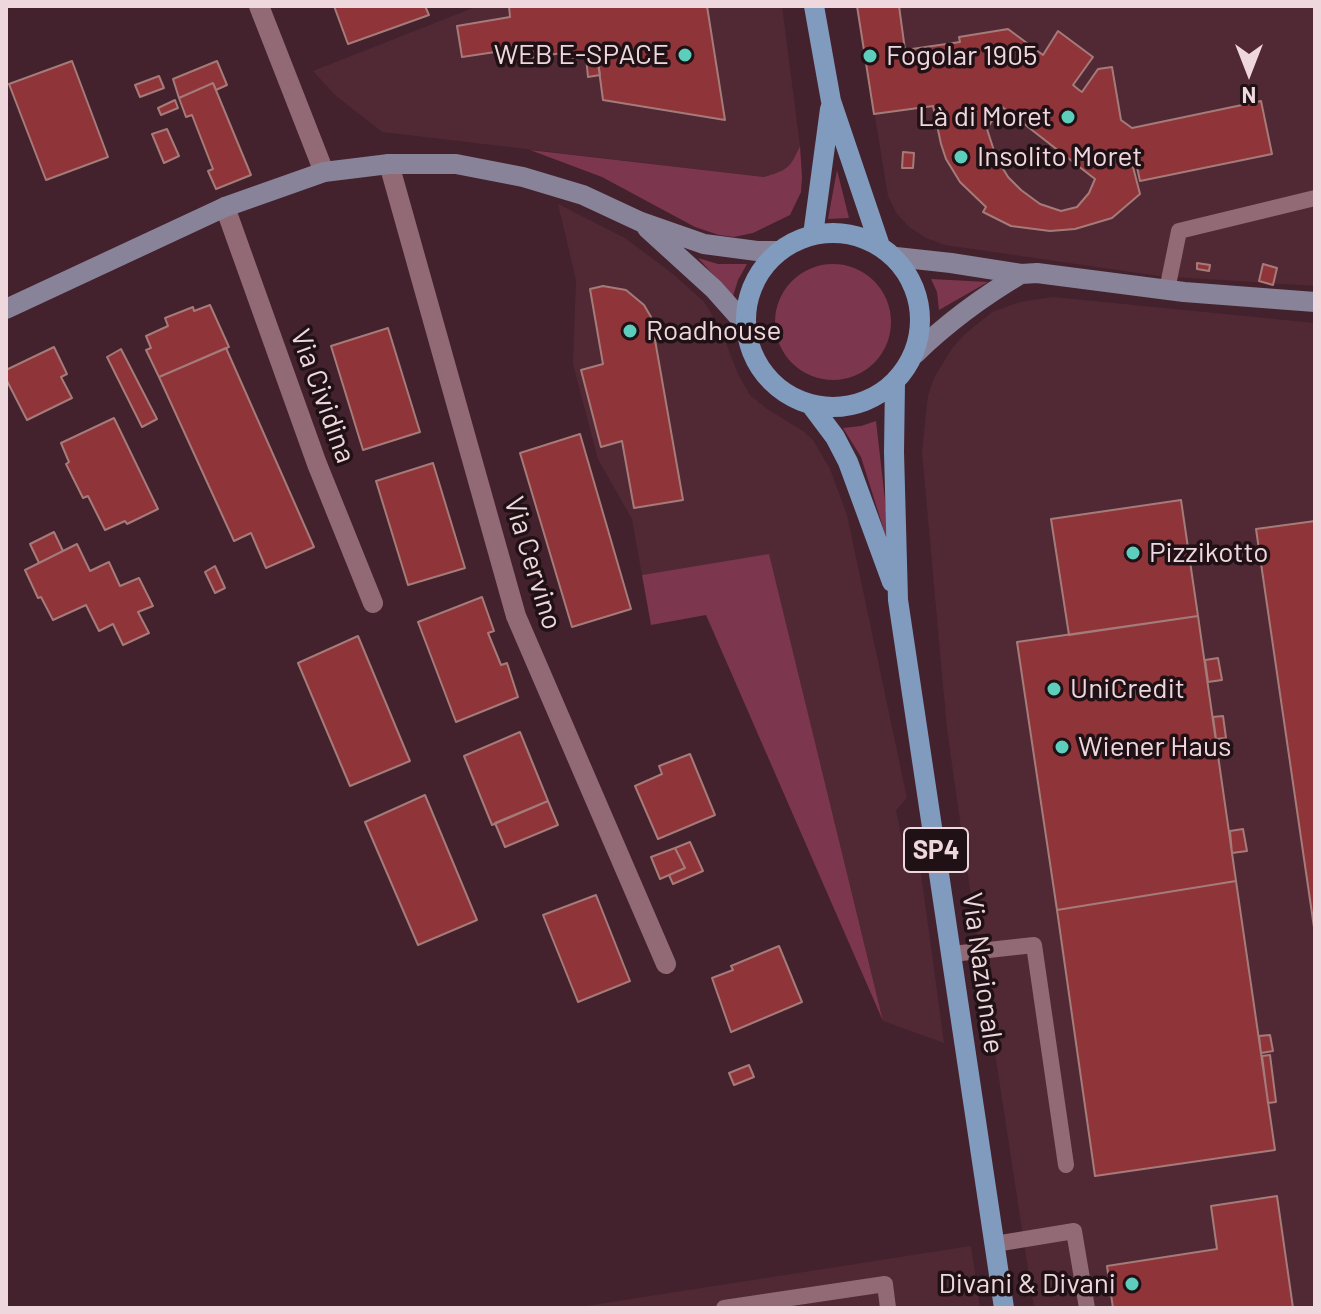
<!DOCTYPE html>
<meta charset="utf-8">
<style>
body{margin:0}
#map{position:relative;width:1321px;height:1314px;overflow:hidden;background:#43222d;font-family:Barlow,sans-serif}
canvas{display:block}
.frame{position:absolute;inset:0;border:8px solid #eed8dd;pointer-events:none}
.north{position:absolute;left:1209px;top:32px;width:80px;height:80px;-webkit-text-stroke:6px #201116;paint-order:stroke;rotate:180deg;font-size:22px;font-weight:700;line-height:32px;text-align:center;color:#eed8dd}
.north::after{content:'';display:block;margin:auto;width:28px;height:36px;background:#eed8dd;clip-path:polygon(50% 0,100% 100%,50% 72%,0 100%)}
</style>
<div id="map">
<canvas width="1321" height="1314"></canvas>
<div class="frame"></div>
<div class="north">N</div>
</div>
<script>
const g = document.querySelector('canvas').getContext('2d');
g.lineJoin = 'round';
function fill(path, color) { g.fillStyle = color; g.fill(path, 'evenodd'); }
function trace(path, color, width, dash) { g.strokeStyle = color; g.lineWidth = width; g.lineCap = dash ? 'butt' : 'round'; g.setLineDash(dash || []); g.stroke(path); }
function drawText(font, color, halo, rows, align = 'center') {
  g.font = font + ' Barlow,sans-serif'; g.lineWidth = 7; g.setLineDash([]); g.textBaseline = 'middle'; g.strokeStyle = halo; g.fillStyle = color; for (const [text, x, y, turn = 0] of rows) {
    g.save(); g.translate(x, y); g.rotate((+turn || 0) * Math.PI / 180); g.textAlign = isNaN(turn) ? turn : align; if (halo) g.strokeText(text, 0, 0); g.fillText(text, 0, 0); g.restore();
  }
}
fill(new Path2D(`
 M478,6H782L800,146L792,165L779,173L764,177L382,132L336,96L313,71Z
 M857,6H1315V286L1159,276L945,245L926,238L909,227L897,214L888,196Z
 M558,204L625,238L673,274L704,302L720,328L738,374L750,395L767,409L803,431L813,440L830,469L847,515L907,798L896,810L904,849L919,859L944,1043L883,1021L769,555L642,575L632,519L598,459L573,364L576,280Z
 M1053,297L1315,323V1308H1034L965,856L947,729L922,452L928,395L935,376L953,347L964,335L992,312L1020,302Z
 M971,1246L980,1308H573Z`), '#512935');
fill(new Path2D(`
 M800,146L802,177L801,192L790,215L753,233L734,237L719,235L695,227L602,177L530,150L764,177C788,170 790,168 800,146Z
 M837,170L849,218L828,219Z
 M698,258L718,264H747L738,280L733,296Z
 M775 322a58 58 0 1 1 116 0a58 58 0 1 1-116 0Z
 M931,279L988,282L939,310L937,292Z
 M876,421L891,553L861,457L843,428L861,426Z
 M769,554L883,1021L706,615L651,625L642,575Z`), '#7c364e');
const building = new Path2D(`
 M334,6H425L429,15L348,44Z
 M509,6H707L725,120L603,100L597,55L563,61L562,53L517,60L515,49L462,57L457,26L510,17Z
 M857,6H899L905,50L960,42L959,37L1008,29L1043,55L1058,31L1093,57L1073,85L1079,90L1082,92L1098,69L1112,67L1121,120L1132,128L1261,101L1272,154L1140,181L1137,167H1133L1140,194L1112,218L1075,229L1050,231L1011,226L983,212L986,207L960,182L946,159L941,144L933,106L874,114ZM1001,106L1095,179L1089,193L1077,207L1061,211L1040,204L1021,190L1008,177L996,157L987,129Z
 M597,55L600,75L588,77L586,57Z
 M72,61L108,157L46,180L9,84Z
 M217,61L227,85L216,90L213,83L179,98L173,79Z
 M159,76L164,88L140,97L135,85Z
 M213,83L251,175L216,189L208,171L213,169L192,115L186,117L179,98Z
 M175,100L178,108L161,115L158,108Z
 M167,129L179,156L164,163L152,134Z
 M903,152L914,153L913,168H902Z
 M1197,263L1210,265L1209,271L1197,269Z
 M1263,264L1277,268L1273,285L1259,281Z
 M603,286L626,290L644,305L651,317L683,500L634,508L622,441L601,447L581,370L603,364L590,289Z
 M210,305L229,347L159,377L146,350L151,348L146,336L168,326L165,318L193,307L194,311Z
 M388,328L420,432L363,450L331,346Z
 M54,347L67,374L61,377L72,398L27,420L6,379V370Z
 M226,348L314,547L266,568L251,533L234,541L159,377Z
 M121,349L157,419L142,427L107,357Z
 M114,418L158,509L127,524L125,521L105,530L88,496L83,498L66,464L69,462L61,443Z
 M580,434L631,609L572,627L520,453Z
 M433,463L465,568L408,585L376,481Z
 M1181,500L1198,616L1069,635L1051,519Z
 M1315,521V934L1256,529Z
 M54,532L63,551L39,563L30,544Z
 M77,544L90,571L109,562L120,586L139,578L153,606L138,612L149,633L123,645L113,624L99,631L86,605L53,620L41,597L38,598L25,570Z
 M215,566L225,588L215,593L205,572Z
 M482,597L494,631L488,633L501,665L507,663L518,697L456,722L418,622Z
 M1198,616L1236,881L1057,910L1017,642Z
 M358,636L410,761L350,786L298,663Z
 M1218,658L1222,680L1208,682L1205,660Z
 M1223,716L1226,738L1216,739L1213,717Z
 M520,732L548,801L492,825L464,756Z
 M690,754L715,815L658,839L635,786L662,774L659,766Z
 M425,795L477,920L418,945L365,822Z
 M548,801L558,825L505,847L495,823Z
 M1243,829L1247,851L1232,853L1230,831Z
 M690,842L703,871L673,884L669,875L685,868L675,848Z
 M675,848L685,868L660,879L651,857Z
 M1236,881L1275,1150L1095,1176L1057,910Z
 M596,895L630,981L578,1002L543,915Z
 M779,946L802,1002L731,1032L712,978L733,970L731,966Z
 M1270,1035L1273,1051L1261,1053L1259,1036Z
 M1270,1055L1276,1102L1268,1103L1262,1056Z
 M749,1065L754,1077L734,1085L729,1073Z
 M1277,1196L1293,1308H1113L1107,1266L1217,1249L1211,1206Z`);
fill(building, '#8f3439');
trace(building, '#a57b7a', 2);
trace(new Path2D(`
 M1167,290L1179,231L1315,198
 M952,954L1034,945L1066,1165
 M995,1244L1074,1231L1087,1308
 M724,1308L885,1284L888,1308`), '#916a75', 16);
trace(new Path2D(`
 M259,6L324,172
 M389,164L516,616L666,964
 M225,207L317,464L373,603`), '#916a75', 20);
trace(new Path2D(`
 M647,228L714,289L746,325
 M896,257L951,263L1021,274L1037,273L1184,292L1315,302
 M6,309L225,207L324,172L389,164H456L523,177L583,195L641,222L704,244L757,251H778
 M915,354C947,323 982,297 1021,274`), '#898399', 20);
trace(new Path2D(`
 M814,6L831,101L880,246
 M746 320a87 87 0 1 1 174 0a87 87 0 1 1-174 0Z
 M813,235L830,109
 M895,382L894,452L898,600L1004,1308
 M811,405L835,437L848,462L892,582`), '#819bbe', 20);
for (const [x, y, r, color] of [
 [685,55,8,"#5ccebb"],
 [870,56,8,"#5ccebb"],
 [1068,117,8,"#5ccebb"],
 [961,157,8,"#5ccebb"],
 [630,331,8,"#5ccebb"],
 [1133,553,8,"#5ccebb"],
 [1054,689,8,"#5ccebb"],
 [1062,747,8,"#5ccebb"],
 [1132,1284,8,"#5ccebb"]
]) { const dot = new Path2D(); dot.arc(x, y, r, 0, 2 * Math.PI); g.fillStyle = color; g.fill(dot); trace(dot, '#201116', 3); }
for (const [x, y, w] of [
 [936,850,64]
]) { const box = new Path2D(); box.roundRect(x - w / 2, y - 22, w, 44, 6); g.fillStyle = '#201116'; g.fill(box); trace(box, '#eed8dd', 2); }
drawText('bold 26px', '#eed8dd', null, [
 ["SP4",936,850]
]);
drawText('28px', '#eed8dd', '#201116', [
 ["WEB E-SPACE",669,55,"right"],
 ["Fogolar 1905",886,56],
 ["Là di Moret",1052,117,"right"],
 ["Insolito Moret",977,157],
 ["Roadhouse",646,331],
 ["Pizzikotto",1149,553],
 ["UniCredit",1070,689],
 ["Wiener Haus",1078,747],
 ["Divani & Divani",1116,1284,"right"]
], 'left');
drawText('28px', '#eed8dd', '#201116', [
 ["Via Cividina",323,396,70],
 ["Via Cervino",533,563,73],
 ["Via Nazionale",983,973,82]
]);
</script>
